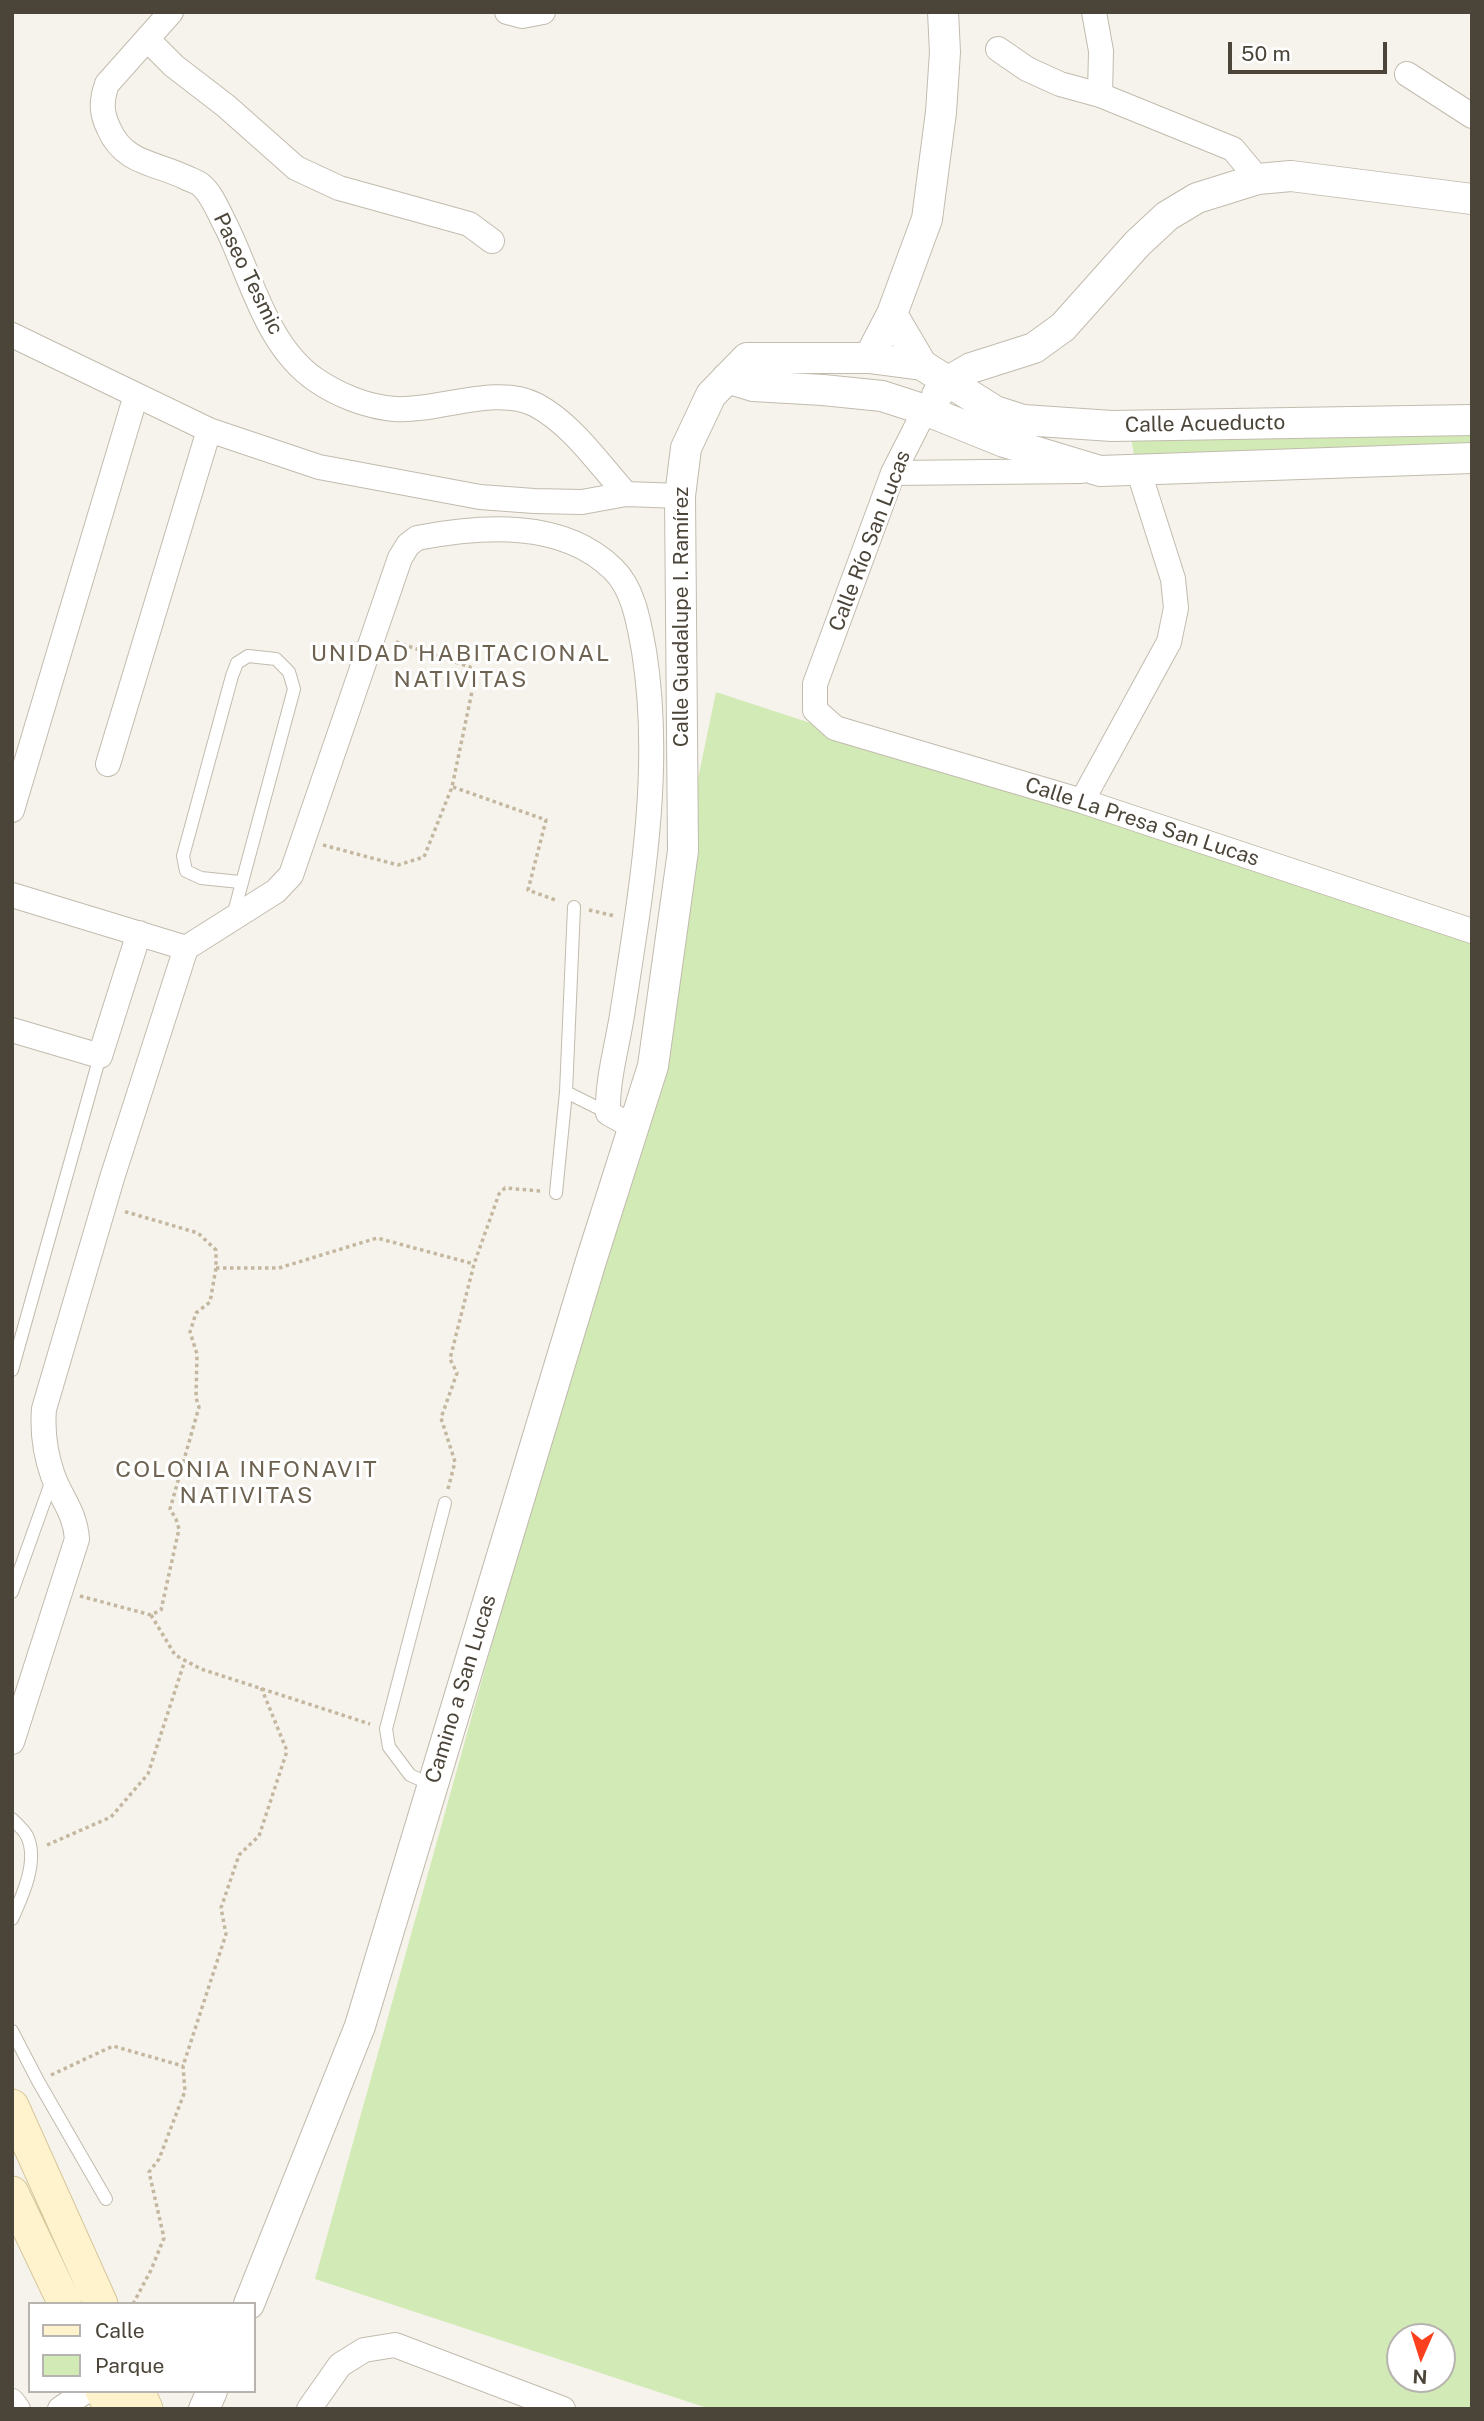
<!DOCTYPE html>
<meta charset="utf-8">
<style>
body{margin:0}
#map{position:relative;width:1484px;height:2421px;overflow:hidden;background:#f6f3ec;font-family:"Public Sans",sans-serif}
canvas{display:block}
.frame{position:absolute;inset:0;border:14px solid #4b4439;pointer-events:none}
.legend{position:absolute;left:28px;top:2302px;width:228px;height:91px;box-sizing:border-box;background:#fff;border:2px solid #b7b4b0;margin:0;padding:9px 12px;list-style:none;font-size:21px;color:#4b4439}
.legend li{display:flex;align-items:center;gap:14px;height:35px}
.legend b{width:35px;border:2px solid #b7b4b0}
.north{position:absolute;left:1386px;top:2323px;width:70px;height:70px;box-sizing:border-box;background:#fff;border:2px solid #b7b4b0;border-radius:50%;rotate:183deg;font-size:19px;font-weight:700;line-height:28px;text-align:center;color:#4b4439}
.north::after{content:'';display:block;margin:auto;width:24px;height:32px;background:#fc3f1d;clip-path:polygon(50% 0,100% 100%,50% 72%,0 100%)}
.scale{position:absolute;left:1228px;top:42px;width:159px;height:32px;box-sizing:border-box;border:4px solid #4b4439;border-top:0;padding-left:9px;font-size:21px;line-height:24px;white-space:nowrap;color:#4b4439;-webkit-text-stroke:5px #fff;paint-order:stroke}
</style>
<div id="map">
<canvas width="1484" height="2421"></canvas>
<div class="frame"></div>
<ul class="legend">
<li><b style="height:9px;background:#fff3cd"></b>Calle</li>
<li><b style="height:19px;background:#d2eab5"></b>Parque</li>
</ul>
<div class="north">N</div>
<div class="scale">50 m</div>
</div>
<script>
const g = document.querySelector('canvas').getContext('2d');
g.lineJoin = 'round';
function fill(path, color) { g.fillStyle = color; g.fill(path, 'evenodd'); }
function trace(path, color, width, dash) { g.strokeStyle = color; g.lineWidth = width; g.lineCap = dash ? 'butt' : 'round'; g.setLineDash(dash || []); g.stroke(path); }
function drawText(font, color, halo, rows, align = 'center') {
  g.font = font + ' "Public Sans",sans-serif'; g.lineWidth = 6; g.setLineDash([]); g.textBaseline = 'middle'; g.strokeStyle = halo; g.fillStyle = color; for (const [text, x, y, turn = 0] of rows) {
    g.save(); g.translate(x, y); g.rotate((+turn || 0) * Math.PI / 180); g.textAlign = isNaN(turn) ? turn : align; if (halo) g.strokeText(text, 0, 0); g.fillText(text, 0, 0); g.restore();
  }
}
fill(new Path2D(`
 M1472,425V444L1135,462L1130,430Z
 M716,692L1472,940V2409H710L315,2279L653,1066L683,851ZM1400,2337H1442V2379H1400Z`), '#d2eab5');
const service = new Path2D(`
 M233,916L294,689L289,672L276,659L248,656L237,663L232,676L183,856L186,871L201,878L240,882
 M566,1092L608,1113
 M556,1193L566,1092L574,907
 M12,1370L100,1056
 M12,1592L52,1480
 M432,1785L410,1775L389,1747L386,1729L445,1503
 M12,1819C17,1824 24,1830 27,1836C39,1861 22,1897 12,1919
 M12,2031L38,2081L106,2199`);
const minor = new Path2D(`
 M171,12L107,84C101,101 101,113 109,129C124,164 157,163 187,178C191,180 198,182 201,185C212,194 219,213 226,226C251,276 266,346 316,380C338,395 367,407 395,409C437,412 497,384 536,405C573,425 598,463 626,494
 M507,12L522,16L543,12
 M1094,12L1101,51L1100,95
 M147,39L174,66L226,106L296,168L339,188L469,224L492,241
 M998,49L1027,69L1060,84L1100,95L1233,149L1258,179
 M1407,74L1472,116
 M12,335L209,430L319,467L480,497L534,501L582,502L626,494L680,496
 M925,410L893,473L815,684V710L835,728L1082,801L1472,931
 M893,473L1081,471
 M108,764L209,430
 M1082,801L1169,642L1176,608L1173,579L1138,469
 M12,810L136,395
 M12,895L186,948
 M12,1030L100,1056L139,933
 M12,1742L77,1539C75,1512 62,1500 53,1476C45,1453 42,1433 44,1409L112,1178L186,948L276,891L291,875L400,558L408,545L417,538C481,526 562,519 613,569C634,589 639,624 644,651C663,770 641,891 623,1009C618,1044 607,1078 608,1113L633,1127
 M12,2401L18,2409
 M60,2409L86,2391
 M309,2409L340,2365L364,2350L395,2345L563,2409`);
const tertiary = new Path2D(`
 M892,314L922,365
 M869,358L892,314L927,219L941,112L945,52L943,12
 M727,378L753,386L823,390L882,396L925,410L1004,442L1100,471L1472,458
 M937,395L947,382L971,368L1034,348L1063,327L1137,244L1167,216L1197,198L1258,179L1291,176L1472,199
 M249,2304L360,2026L591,1261L653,1066L683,851L680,496L686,448L711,395L747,358H869L922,365L995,411L1023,420L1112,426L1472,420
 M204,2409L212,2391`);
const secondary = new Path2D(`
 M12,2106L101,2304
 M12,2193L65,2304
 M102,2391L112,2409
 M138,2391L146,2409`);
trace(service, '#c2bbae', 14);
trace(minor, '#c2bbae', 26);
trace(tertiary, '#c2bbae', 32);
trace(secondary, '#d6c79b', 35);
trace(new Path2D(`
 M453,787L546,820L528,890L558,901
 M323,845L398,865L424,857L452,787L474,682L470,667L396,642
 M589,910L615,916
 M216,1268H279L377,1238L474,1264
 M448,1489L455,1462L441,1418L457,1373L450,1359L474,1264L499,1194L505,1188L540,1191
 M80,1596L151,1615L161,1610L179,1529L176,1519L170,1509L199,1407L196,1398L197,1354L190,1332L196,1313L210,1302L216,1268V1250L198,1233L123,1211
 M151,1615L175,1655L201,1669L370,1724
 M47,1845L111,1817L148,1774L185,1660
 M51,2075L113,2046L183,2066
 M133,2304L151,2270L164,2238L149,2172L159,2159L185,2091L183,2066L226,1934L221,1908L239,1855L259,1836L287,1751L261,1687`), '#c4b79f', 3.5, [3.5, 3.5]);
trace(service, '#fff', 12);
trace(minor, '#fff', 24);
trace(tertiary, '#fff', 30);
trace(secondary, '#fff3cd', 33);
drawText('21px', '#4b4439', '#fff', [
 ["Paseo Tesmic",248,274,64],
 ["Calle Acueducto",1205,424,-1],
 ["Calle Río San Lucas",870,541,-69],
 ["Calle Guadalupe I. Ramírez",682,617,-90],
 ["Calle La Presa San Lucas",1142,822,18],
 ["Camino a San Lucas",461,1689,-73]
]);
g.letterSpacing = '2px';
drawText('23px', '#6e6250', '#fff', [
 ["UNIDAD HABITACIONAL",461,654],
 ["NATIVITAS",461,680],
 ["COLONIA INFONAVIT",247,1470],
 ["NATIVITAS",247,1496]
]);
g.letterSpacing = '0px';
</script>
